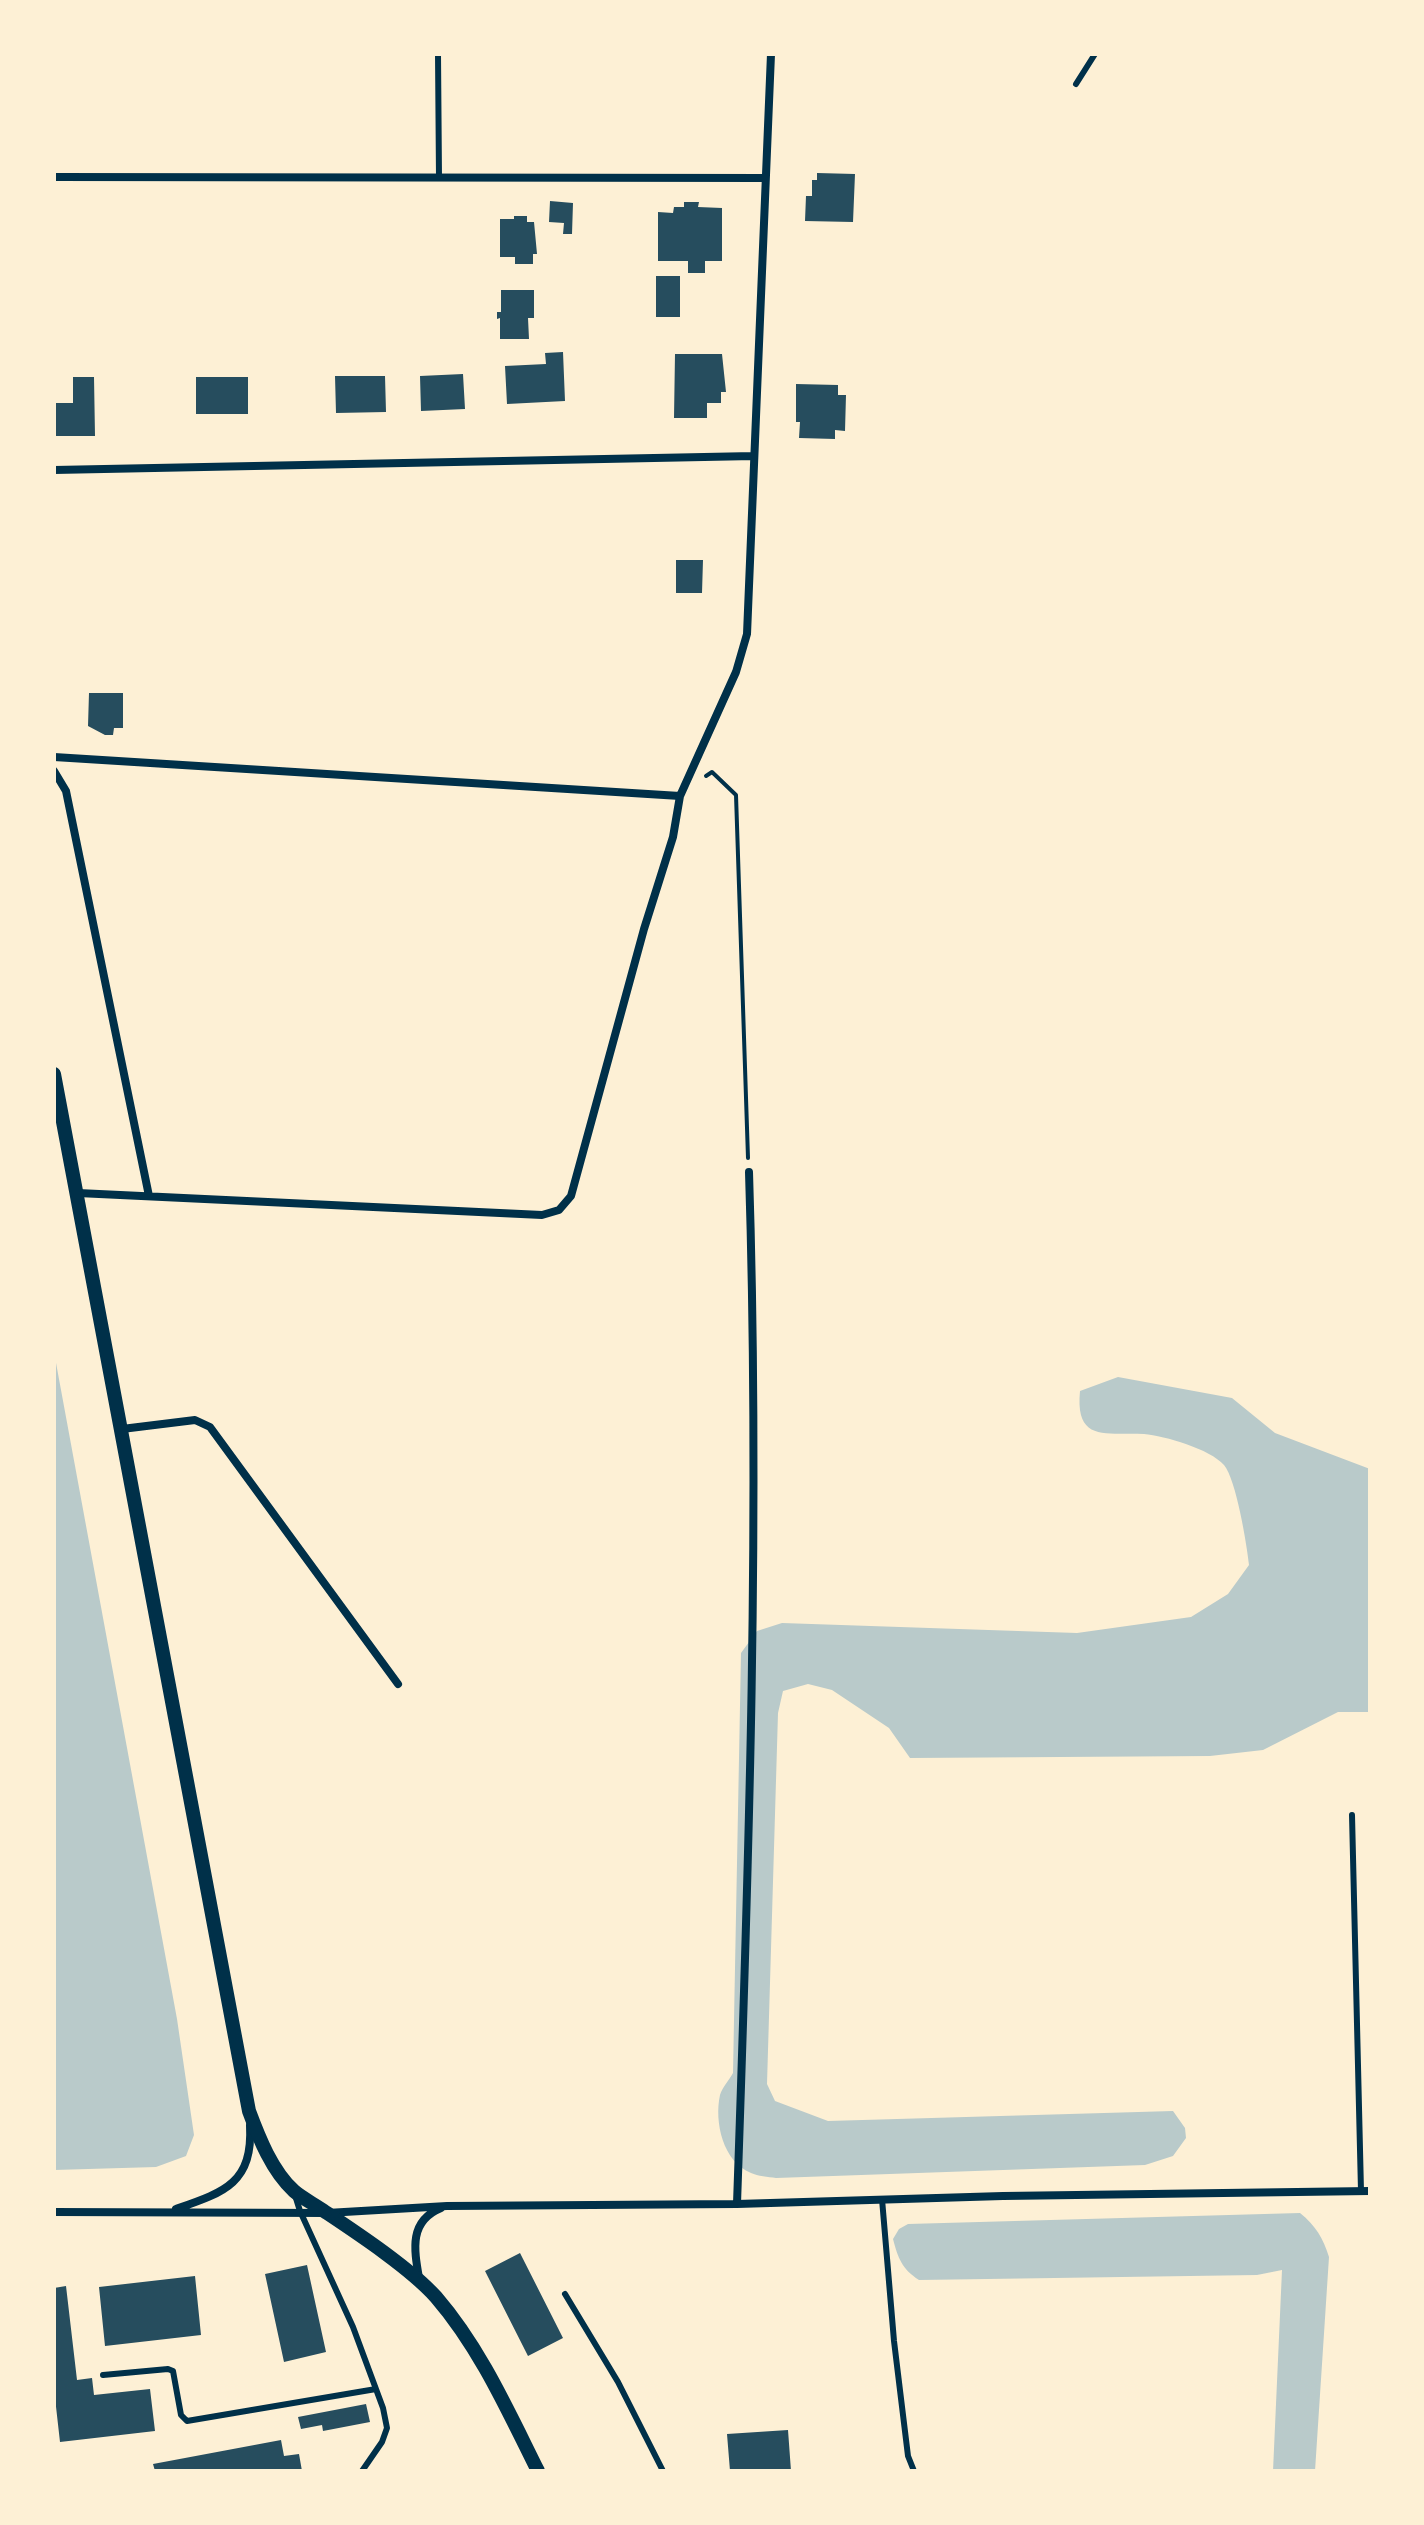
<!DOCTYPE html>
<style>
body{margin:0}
#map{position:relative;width:1424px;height:2525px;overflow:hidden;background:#fdf0d5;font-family:Rubik,sans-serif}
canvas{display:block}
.frame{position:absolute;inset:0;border:56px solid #fdf0d5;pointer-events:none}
</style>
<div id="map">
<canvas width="1424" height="2525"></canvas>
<div class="frame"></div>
</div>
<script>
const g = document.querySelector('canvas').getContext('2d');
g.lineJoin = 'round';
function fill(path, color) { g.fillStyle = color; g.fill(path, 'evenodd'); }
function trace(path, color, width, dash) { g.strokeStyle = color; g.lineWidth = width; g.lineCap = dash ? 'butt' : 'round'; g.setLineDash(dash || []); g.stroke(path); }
fill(new Path2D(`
 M54,1352L177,2019L194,2135L186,2156L156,2167L54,2170Z
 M1118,1377L1232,1398L1275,1433L1370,1469V1712H1338L1263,1750L1210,1756L910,1758L889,1728L832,1690L808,1684L783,1691L778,1713L767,2084L775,2101L828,2121L1173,2111L1185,2128L1186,2138L1173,2156L1145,2165L776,2178C768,2177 758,2176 751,2173C723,2162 714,2122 720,2095C722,2088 729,2080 733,2073L741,1653L757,1631L782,1623L1077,1633L1191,1617L1228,1594L1249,1565C1247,1545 1236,1479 1224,1465C1210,1449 1165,1436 1144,1434C1106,1432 1075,1443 1080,1391Z
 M1300,2213C1316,2226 1323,2238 1329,2257L1315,2471H1273L1282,2270L1257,2275L919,2280C902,2269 898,2258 893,2239L899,2229L908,2224Z`), '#b9caca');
fill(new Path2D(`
 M817,173L855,174L853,222L805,221L806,196H812V180H817Z
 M550,201L573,203L572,234H563L564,223L549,222Z
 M684,202H699L698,207L722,208V261H705V273H688V261H658V212L673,213L674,207H684Z
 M514,216H527V222H534L537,254H533V264H515V257H500V219H514Z
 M656,276H680V317H656Z
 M501,290H534V318H528L529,339H500V318L497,319V312H501Z
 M563,352L565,401L507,404L505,366L546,364L545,353Z
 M675,354H722L726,392H721V403H707V418H674Z
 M463,374L465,409L421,411L420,376Z
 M335,376H385L386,412L336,413Z
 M73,377H94L95,436H54V403H73Z
 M196,377H248V414H196Z
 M796,384L838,385V395H846L845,431L835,430V439L799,438L800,422H796Z
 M676,560H703L702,593H676Z
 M89,693H123V728H114L113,735H105L88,726Z
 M520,2253L563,2338L528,2356L485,2271Z
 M307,2265L326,2352L284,2362L265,2274Z
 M195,2276L201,2335L105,2346L99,2287Z
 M66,2286L77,2380L92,2378L94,2395L150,2389L155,2431L60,2442L54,2389V2288Z
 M366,2404L370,2422L323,2431L322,2425L301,2429L298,2417Z
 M788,2430L791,2471H730L727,2434Z
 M281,2440L284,2456L299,2454L302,2471H155L153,2464Z`), '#264d5e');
trace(new Path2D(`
 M706,776L712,772L736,795L748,1158`), '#003049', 4);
trace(new Path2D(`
 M438,54L439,178
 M1076,84L1095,54
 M1352,1815L1361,2191
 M295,2195L300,2211L353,2327L383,2408L387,2428L382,2442L362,2471
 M882,2199L894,2341L908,2456L914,2471
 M565,2294L618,2382L663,2471
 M103,2375L168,2369L173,2371L181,2415L187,2421L376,2389`), '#003049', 6);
trace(new Path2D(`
 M54,177L765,178
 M54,470L754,456
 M54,757L680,796
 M54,771L66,791L149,1196
 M78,1193L542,1215L559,1210L571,1196L644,929L673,837L680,796L736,672L747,634L771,54
 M122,1429L195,1420L210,1427L398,1684
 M737,2204C749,1860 760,1516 749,1172
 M176,2209C225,2192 253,2183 250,2125
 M54,2212L327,2213L447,2206L737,2204L1003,2196L1370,2191
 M419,2278C414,2249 409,2221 441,2208`), '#003049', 8);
trace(new Path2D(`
 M54,1074L249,2111C259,2138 272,2171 294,2191C302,2198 314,2204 324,2211C357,2233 410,2268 436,2297C480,2348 508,2411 538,2471`), '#003049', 14);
</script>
